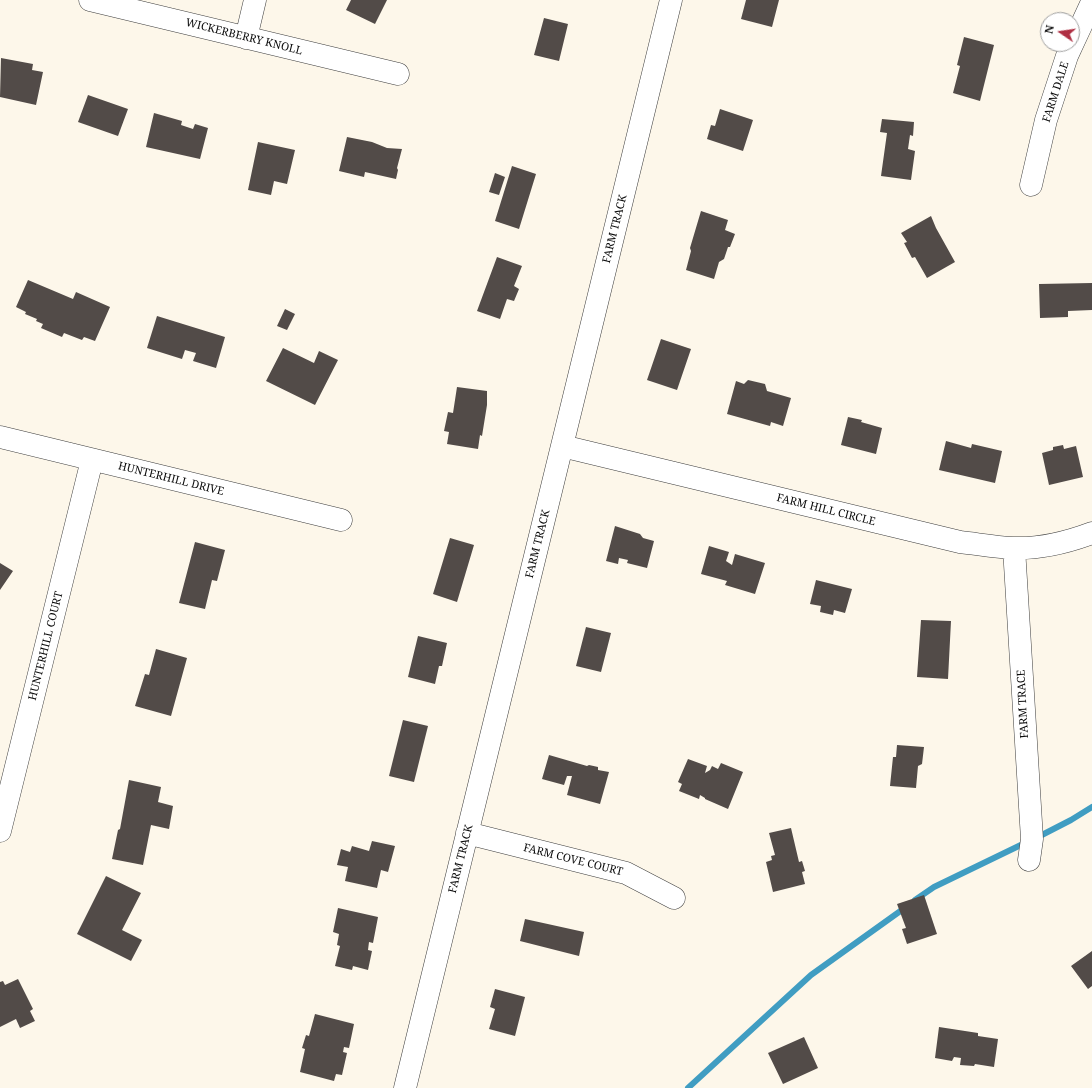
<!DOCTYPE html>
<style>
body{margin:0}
#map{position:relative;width:1092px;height:1088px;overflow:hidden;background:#fdf7ea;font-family:"Noto Serif",serif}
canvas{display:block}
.north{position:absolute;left:1040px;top:12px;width:40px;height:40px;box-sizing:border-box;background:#fff;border:1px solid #9d9d9d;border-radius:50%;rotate:283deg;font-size:11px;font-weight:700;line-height:16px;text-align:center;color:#0b0b0b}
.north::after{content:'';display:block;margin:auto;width:14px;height:18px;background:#af2f43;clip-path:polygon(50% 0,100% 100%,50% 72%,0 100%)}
</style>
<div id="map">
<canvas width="1092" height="1088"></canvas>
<div class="north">N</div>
</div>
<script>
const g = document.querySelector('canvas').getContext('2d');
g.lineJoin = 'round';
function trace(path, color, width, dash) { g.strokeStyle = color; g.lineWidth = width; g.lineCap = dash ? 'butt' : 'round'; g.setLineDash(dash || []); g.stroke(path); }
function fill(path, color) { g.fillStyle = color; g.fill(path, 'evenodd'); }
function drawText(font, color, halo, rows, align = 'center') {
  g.font = font + ' "Noto Serif",serif'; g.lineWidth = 4; g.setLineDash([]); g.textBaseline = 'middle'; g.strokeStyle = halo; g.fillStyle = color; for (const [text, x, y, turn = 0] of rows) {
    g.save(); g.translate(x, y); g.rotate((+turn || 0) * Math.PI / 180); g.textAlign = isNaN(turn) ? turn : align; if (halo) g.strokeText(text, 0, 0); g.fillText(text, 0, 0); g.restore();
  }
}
trace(new Path2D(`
 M1036,838L1071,820L1092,807
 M915,900L934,887L1027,842
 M688,1088L811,975L906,907`), '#409dc2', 6);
fill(new Path2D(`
 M351,0H387L375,24L346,10Z
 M746,0H779L772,27L741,19Z
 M544,18L568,24L559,61L534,55Z
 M964,37L994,45L980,101L953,93L960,66L957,65Z
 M1,58L33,64L32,70L43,72L36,105L0,97Z
 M88,95L128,109L118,136L78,122Z
 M720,109L753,120L743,151L707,139L711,125L715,126Z
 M154,113L182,121L181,125L193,129L195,124L208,128L200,159L146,147Z
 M882,119L914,122L913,136L910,135L908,149L915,151L911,180L881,176L887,133L880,132Z
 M347,137L372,142L387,148L402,149L397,168L398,170L396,179L365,172L364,177L339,171Z
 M258,142L295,150L287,184L274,181L271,195L248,190Z
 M512,166L536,174L519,229L495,221Z
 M495,173L505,177L499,195L489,192Z
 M701,211L728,220L725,230L735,234L730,247H728L724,259L719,262L714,279L686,270L691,251L690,248Z
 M931,216L936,228L955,262L927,278L915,257L912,258L904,243L907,242L901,233Z
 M497,257L522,266L514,286L519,289L514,301L507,299L500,319L477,311Z
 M28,280L73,299L76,292L110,307L95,341L84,337L82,340L64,333L62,337L41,328L43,324L36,321L37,319L25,314L26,312L16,307Z
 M1092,283V310L1068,311V317L1040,318L1039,284Z
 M285,309L295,314L287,330L277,326Z
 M157,316L225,337L216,368L193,361L196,353L185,350L182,359L147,348Z
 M661,339L691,349L677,390L647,380Z
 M283,348L314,363L319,351L338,360L315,405L266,381Z
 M748,380L765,384L767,391L791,398L783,426L771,422L770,426L727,414L736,381L744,384Z
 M457,387L487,391V405L482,436L480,435L478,449L447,444L449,432L444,431L448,412L453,413Z
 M848,417L862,420L861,422L882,428L876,454L841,445Z
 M946,441L971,448L972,444L1002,451L995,483L939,470Z
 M1063,445L1064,449L1076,446L1083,477L1049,485L1042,453L1053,450V447Z
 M615,526L640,534L643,538L654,541L647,568L627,563L628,560L619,558L618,564L606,561Z
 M450,538L474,545L457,602L433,594Z
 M195,542L225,550L217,581L212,580L205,609L179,603Z
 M709,546L729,552L726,561L732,565L735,554L765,563L755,594L725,585L727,581L701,574Z
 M0,563L13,571L0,590Z
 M816,580L852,589L845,613L834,610L833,615L820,612L821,606L810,604Z
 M921,620L951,621L948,679L917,677Z
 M586,627L611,633L601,672L576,666Z
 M418,636L447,643L442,666H439L435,684L408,677Z
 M156,649L187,658L171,716L135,706L145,674L149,675Z
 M403,720L428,726L414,782L389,776Z
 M897,745L924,747L922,764L918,766L916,788L890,786L893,757H896Z
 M549,755L587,766L589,765L598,767V770L609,772L600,804L567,795L572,776H567L564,785L542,779Z
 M688,759L707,766L705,773L710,770L712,766L718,769L721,763L743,772L728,809L705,799V798L700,795L699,799L679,791L682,784L678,782Z
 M129,780L161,787L158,802L173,806L169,829L151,825L143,865L112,859L118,830L120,829Z
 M791,828L799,862L802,861L805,871L802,872L805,884L773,892L766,862L772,860L771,856L775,855L769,833Z
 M372,841L395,846L388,872L381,870L377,888L345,881L348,867L337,865L341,849L350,852L352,846L369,851Z
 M106,876L141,893L122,930L142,940L131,961L77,934Z
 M924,895L937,934L907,944L902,929L906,928L897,904Z
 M338,908L378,917L373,943L369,942L368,950L372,951L368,970L353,966L352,970L335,966L340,946L337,945L339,934L333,932Z
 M525,919L584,932L579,956L520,941Z
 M1092,951V986L1088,989L1071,966Z
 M18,979L33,1009L30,1011L35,1021L20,1028L16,1019L0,1027V982L3,981L5,985Z
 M495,989L525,997L515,1036L489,1029L495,1009L490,1007Z
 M315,1014L354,1024L349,1048L344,1047L343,1052L347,1053L342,1075L336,1074L334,1081L300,1072L305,1049L302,1048L306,1035L309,1036Z
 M939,1027L978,1033V1036L998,1039L994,1067L975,1064L974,1066L960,1065L961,1058L954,1057L952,1061L935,1058Z
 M804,1037L818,1068L783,1084L768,1053Z`), '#524b48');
const street = new Path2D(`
 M90,0L398,74
 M246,38L255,0
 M1031,185L1046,120L1067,56L1092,2
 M0,437L341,520
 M562,446L960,542C978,544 995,547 1013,548C1039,549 1068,542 1092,533
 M1014,548L1032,839L1029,860
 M0,831L92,460
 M467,833L626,873L674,898
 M405,1088L671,0`);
trace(street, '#3e3e3e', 23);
trace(street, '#fff', 22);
drawText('11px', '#0b0b0b', '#fff', [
 ["WICKERBERRY KNOLL",244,37,14],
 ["FARM DALE",1056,92,-72],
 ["FARM TRACK",615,229,-76],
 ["HUNTERHILL DRIVE",171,479,14],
 ["FARM HILL CIRCLE",826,510,14],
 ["FARM TRACK",538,544,-76],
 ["HUNTERHILL COURT",46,646,-76],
 ["FARM TRACE",1023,704,-93],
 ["FARM TRACK",461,859,-76],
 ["FARM COVE COURT",573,860,14]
]);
</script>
